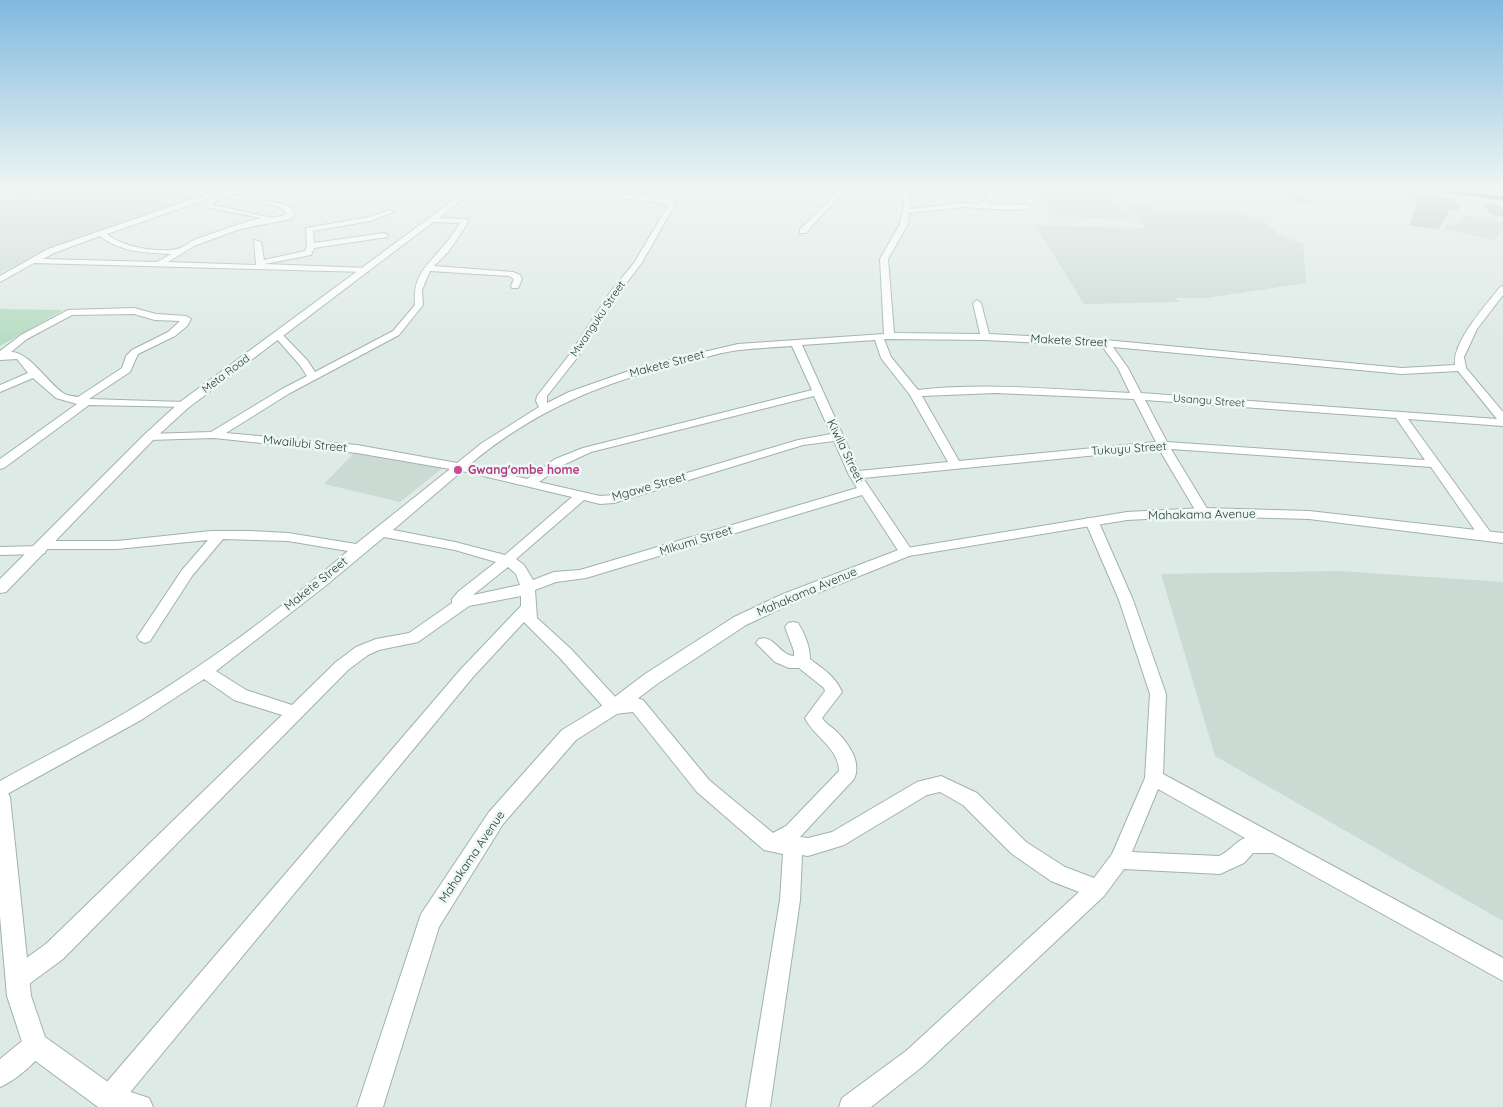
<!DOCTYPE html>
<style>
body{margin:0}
canvas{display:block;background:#deeae5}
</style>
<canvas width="1503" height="1107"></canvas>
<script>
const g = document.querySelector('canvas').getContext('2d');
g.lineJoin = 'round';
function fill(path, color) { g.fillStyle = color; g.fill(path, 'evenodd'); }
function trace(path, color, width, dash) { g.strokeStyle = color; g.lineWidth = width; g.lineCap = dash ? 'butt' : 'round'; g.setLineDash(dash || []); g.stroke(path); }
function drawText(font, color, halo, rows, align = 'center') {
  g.font = font + ' Quicksand,sans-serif'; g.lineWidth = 5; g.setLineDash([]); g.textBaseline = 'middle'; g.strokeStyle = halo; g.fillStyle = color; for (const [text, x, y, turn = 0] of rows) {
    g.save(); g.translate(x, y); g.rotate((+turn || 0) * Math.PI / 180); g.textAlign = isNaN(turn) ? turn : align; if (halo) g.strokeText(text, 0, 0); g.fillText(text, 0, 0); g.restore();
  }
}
fill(new Path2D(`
 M63,188H222L63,243L0,273V199L22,193L48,192Z
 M1032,188H1109L1122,208L1134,219L1053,217Z
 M1125,203L1161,209L1237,213L1262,219L1278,234L1303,244L1306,283L1207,298H1175L1179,302L1084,304L1035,225L1146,228Z
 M1465,215L1503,222V229L1495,240L1443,229L1448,223L1456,225Z
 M354,453L444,467L400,502L324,484Z
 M1339,571L1503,582V921L1215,756L1161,574Z`), '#ccdad4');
fill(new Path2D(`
 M0,309L63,310L0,346Z`), '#b6dcc2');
trace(new Path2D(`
 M0,192L21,188`), '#84c1d1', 2);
const building = new Path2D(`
 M1406,188H1413L1422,196L1454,200L1460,210L1450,209L1438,229L1410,225L1417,205Z
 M1279,190L1296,191L1312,203L1296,202Z
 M1483,204L1496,205L1503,211V216L1491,214Z`);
fill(building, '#b3c5be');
trace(building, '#b1c3bd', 1);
const minor = new Path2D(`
 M225,188H235L226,192L227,193L246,188H258L233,195L283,204L290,207L295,214L291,219L240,229L194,246L168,262L256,265L254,240L261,242L264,260L305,251L307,246L306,228L369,217L390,210L394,212L370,221L313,231L314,243L384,233L388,235L387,237L314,248L311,255L264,264L368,268V272H365L34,263L0,282V276L48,249ZM223,196C240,203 277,199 287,214L273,218L212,205ZM213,197L208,200L206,207L261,218C238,224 216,232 194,240C189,242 183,248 177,249C157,253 122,247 107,234ZM100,236C120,252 146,253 171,254L157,262L43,259L54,253Z
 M282,188H302L335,194L332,196Z
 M628,188H634L629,195L665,198L676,203L641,264L618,294L577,358L547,396V403L569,392L640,367L738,344L884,334L880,259L900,224L904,207L902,188H908L910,209L964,203L980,204L988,197L987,188H993L994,198L988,204L1029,205L1032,207L1029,209L1010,210L964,207L909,213L908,224L888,259L894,333L980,334L973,303L977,300L981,303L989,334L1105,340L1402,368L1455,365C1452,342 1486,305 1500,287L1503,286V295L1477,329L1464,357L1466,368L1503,412V426L1408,419L1491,533L1493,536L1491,539H1481L1431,467L1171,449L1209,512L1203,516L1198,515L1159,449L863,478L913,552L911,555H901L862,495L586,578L556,582L535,590L537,618L571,649L618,700L637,698L643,700L709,780L773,833L786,826L839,771C839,748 814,737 805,718L825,691L824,688L799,668H789L775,662L756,643L759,639C774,634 779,655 794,656V651L785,627L788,623L793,622L798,623C805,634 810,647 810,659C823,669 835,676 842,692L822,718C826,724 832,727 837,732C849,744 862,763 854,779L800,837L808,838L832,832L917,782L941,776L977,793L1026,842L1065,867L1094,878L1112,854L1145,778L1150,694L1119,600L1085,521L1087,518H1097L1133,600L1166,694L1163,774L1503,958V981L1273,853H1253L1244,863L1220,874L1124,869L1104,896L922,1067L871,1107H839L842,1098L906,1051L1079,892L1051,881L1012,854L963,805L940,792L927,795L844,845L808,856L802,855L800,900L770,1107H746L780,900L783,854L764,850L697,792L633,712L614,714L608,712L559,657L524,622L473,677L118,1107H100L97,1099L100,1090L461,669L521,606V596L469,606L418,642L379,650L368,655L348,670L63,959L25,987L17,990L9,987L6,979L9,971L47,943L282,715L234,700L204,679L141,720L0,798V781C43,757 88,735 130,710C207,664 280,610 348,551L288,541L223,539L192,576L150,641L145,643L140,641L137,637L140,633L182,570L208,540L117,549H46L45,553L40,554L0,555V547L39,546L40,542L45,541H117L211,531H250L288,533L356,544L450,469L357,453L214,438L149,440L143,437L149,434L211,432L282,389L307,376L299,364L275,337V333H281L307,360L315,372L393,331L415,305C413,276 424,269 441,249C448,241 454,232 460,223L433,222L429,220L433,218L467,219L468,223L448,252L434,266L513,272L520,275L522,279L518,288H512L511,286L514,279L509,276L430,271L422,290L423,305L399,335L290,393L226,433L357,445L457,463L482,443L539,407L536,401L537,396L570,354L611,291L634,263L669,204L623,198L622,197ZM884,339L985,340L1102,346L1118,368L1130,393C1060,390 988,382 918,390L891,357ZM875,340L881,358L910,395L948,462L859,471L802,345ZM792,346L812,390L583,448L555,459L527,479L469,465C534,410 605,381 687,362C704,358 722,352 739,350C757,348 775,347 792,346ZM1113,347L1402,374L1458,371L1497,419L1141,393L1128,368ZM995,393L1134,399L1156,442L959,461L922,396ZM814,396L831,434L798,440L613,495L600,496L539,482L563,465L591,452ZM1145,400L1396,418L1425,460L1167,442ZM834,441L849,475L857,488L580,570L554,572L533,580L524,565L516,559L584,500L600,504L614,503L803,445ZM462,471L572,497L505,555L455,542L393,530ZM384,537L455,550L496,562L459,591L452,599V603L409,633L376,639L356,647L336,662L292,705L246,690L216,671L324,587ZM508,567L516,574L520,585L473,595ZM1158,789L1245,838C1236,841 1230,851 1219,856L1132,852Z
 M834,188H840L842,193L806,233H800V229L833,198L836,193Z
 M1458,189L1503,193V197L1456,192V190Z
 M134,308L156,314L186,316L191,319L187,326L175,336L138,354L130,372L89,399L184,402L188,403L189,405L188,407L89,405L4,468L0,469V459L77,404L56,398L33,378L0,392V385L28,373L17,359L0,360V351L21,335L68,310ZM134,314L155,320L180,321L168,332L132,350L126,356L122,368L78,397C73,396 67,396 63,393C47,382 29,352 11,352L27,339L72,315Z
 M35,1033L43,1037L47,1045C41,1059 15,1081 0,1087V1059L27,1037Z`);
const tertiary = new Path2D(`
 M470,188H478L188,408L153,440L6,592L0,593V579L145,434L180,402Z
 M1203,508L1309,511L1503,533V543L1309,519L1203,516L1127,520L909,556L795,602L746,625L657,684L620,712L576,740L503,824L439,927L383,1107H357L421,914L489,812L562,730L608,702L645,674L734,617L783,594L901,549L1127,512Z
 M0,788L7,791L10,797L31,996L45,1037L115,1087L149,1098L153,1107H98L26,1054L7,996L0,916Z`);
const trunk = new Path2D(`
 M1415,188H1438L1503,196V200Z`);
trace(minor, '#a1b2ac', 2);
trace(tertiary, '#a1b2ac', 2);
trace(trunk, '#bcc4c2', 2);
fill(minor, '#fff');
fill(tertiary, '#fff');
fill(trunk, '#468378');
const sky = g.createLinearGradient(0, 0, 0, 343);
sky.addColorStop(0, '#80b9df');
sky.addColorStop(0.55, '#f0f6f3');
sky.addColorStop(1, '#f0f6f300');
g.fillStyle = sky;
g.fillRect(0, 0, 1503, 343);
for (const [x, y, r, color] of [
 [458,470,5,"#d1479c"]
]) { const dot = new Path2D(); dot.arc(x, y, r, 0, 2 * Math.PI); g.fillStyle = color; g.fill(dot); trace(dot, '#eef7f3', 2); }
drawText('11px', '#1f3a34', '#eef7f3', [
 ["Mwanguku Street",598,319,-56],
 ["Meta Road",226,374,-37],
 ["Usangu Street",1209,401,4]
]);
drawText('12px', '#1f3a34', '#eef7f3', [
 ["Makete Street",1069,341,3],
 ["Makete Street",667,364,-15],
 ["Mwailubi Street",305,444,6],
 ["Tukuyu Street",1129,449,-4],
 ["Kiwila Street",845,451,64],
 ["Mgawe Street",649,487,-16],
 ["Mahakama Avenue",1202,515,-1],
 ["Mikumi Street",696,541,-17],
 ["Makete Street",316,584,-39],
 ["Mahakama Avenue",807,592,-23],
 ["Mahakama Avenue",472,857,-56]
]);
drawText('bold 12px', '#b23c85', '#eef7f3', [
 ["Gwang'ombe home",468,470]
], 'left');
</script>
